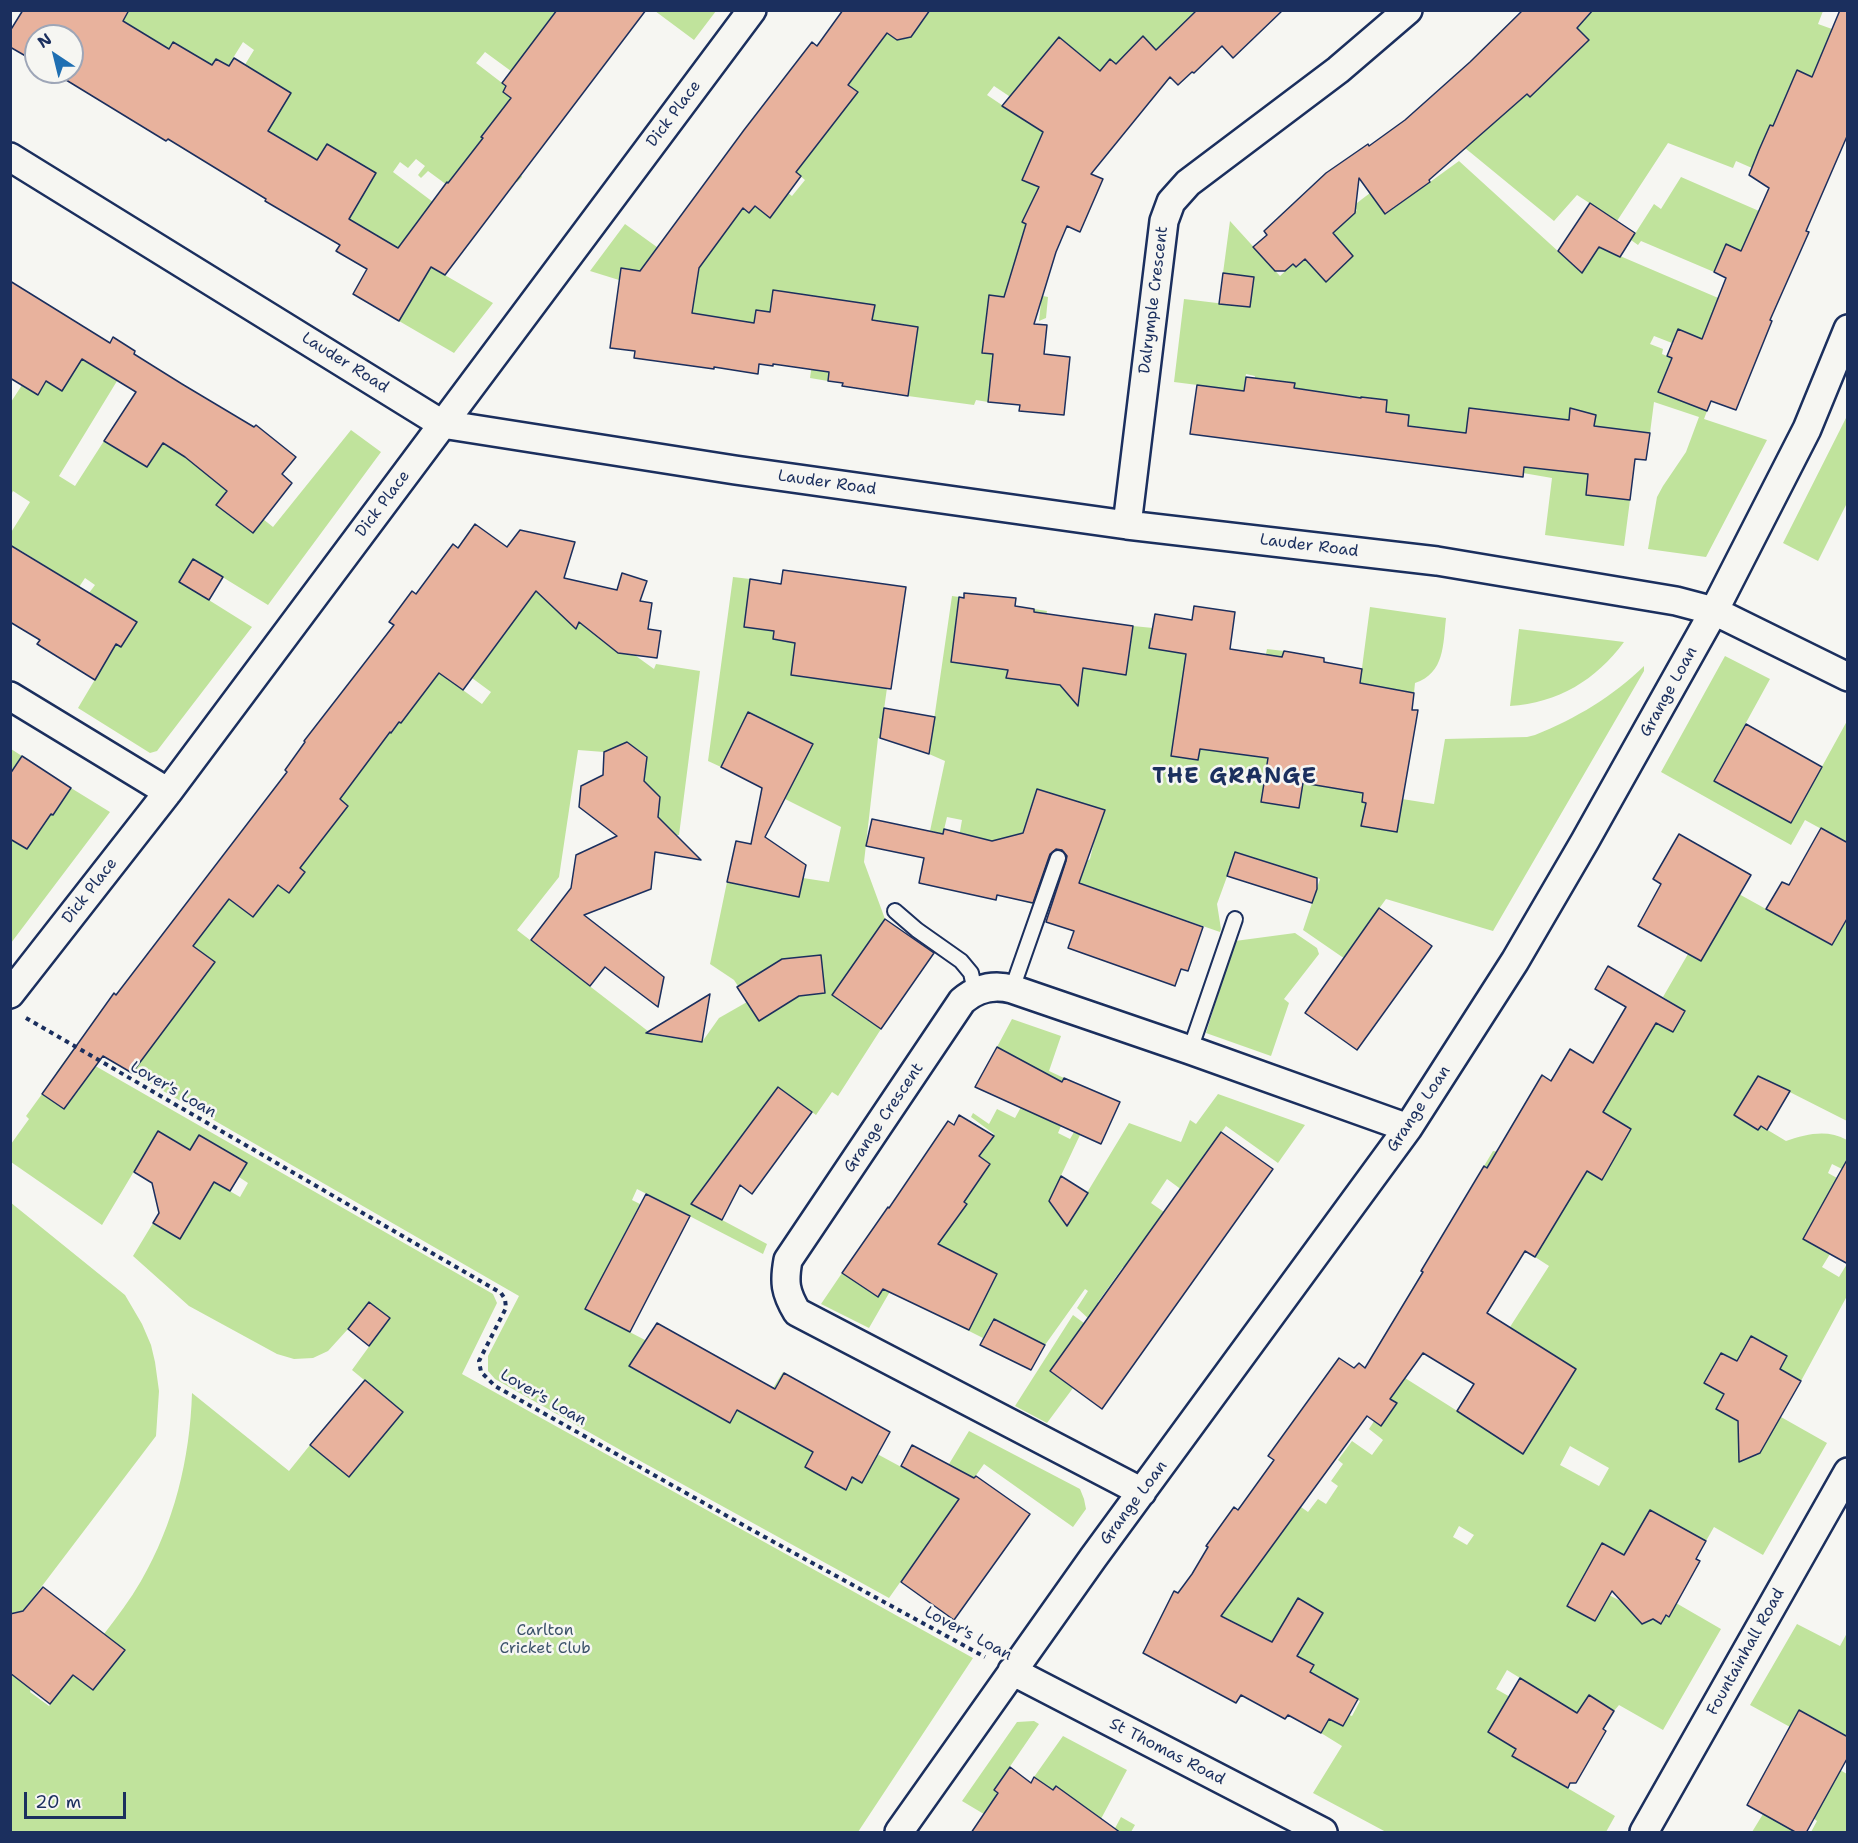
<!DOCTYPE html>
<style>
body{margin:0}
#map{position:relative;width:1858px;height:1843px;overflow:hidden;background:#f6f6f2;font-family:"Shantell Sans",sans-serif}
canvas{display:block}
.frame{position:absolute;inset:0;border:12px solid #1b2f5e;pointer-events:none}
.north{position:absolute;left:24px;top:24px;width:60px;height:60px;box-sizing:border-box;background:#f6f6f2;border:2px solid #9ea6b7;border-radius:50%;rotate:325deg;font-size:16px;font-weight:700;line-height:24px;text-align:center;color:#1b2f5e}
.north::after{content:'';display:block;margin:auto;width:21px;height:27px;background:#1f6fb2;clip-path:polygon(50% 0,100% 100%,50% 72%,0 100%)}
.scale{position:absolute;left:24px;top:1792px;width:102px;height:27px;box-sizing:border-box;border:3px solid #1b2f5e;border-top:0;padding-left:8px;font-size:18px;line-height:21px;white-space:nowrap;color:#1b2f5e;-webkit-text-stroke:4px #f6f6f2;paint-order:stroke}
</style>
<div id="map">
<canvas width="1858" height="1843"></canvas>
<div class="frame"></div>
<div class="north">N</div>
<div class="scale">20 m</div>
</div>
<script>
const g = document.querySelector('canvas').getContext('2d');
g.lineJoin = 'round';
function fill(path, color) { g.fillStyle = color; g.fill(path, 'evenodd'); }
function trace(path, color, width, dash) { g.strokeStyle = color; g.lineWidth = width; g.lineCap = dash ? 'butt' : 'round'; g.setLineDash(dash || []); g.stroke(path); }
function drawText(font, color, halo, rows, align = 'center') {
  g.font = font + ' "Shantell Sans",sans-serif'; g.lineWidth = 5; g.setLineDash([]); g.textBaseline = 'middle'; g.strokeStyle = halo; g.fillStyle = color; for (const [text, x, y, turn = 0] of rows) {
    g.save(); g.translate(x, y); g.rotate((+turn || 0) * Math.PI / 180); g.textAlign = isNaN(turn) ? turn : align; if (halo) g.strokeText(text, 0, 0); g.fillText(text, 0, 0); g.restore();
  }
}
fill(new Path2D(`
 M129,10L557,11L515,74L485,52L476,63L506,86L503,92L511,98L481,137L525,170L521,175L522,177L517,182L475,149L447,185L428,171L421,178L418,175L425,166L416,159L408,168L400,162L393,172L433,202L398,248L384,240L367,269L354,262L349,219L317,161L268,131L291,93L263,76L240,113L222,102L254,50L243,42L228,66L216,59L199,87L200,58L173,42L160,64L91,95L132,26L123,21Z
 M655,11H716L694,40Z
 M930,11H1197L1162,56L1143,37L1137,43L1170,78L1155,96L1110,60L1098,74L1080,54L1059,37L1069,110L1113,147L1108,154L1059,122L1012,98L994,86L987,95L1048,136L1035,150L1022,180L1045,190L1028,209L1022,222L1060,239L1038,295L1048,297L1046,318L1039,321L1041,302L989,296L982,352L1002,355L998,387L989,386L988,402L976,400L974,405L908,396L918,327L872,320L874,305L849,301L830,363L828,381L810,378L816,336L813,296L773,290L770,312L756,310L754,323L692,314V273L704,261L743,208L749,213L755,206L770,218L780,204L766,192L774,182L792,196L805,180L765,147L858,92L848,85L863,65L868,30L916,22L920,25Z
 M1561,11H1823L1818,24L1832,29L1827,41L1847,50L1814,78L1797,71L1785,97L1803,105L1752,168L1736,161L1733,168L1668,143L1617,221L1577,195L1554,221L1465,148L1527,94L1530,97L1589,40Z
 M1459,161L1582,273L1599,247L1744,309L1737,327L1711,316L1702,339L1678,329L1672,343L1654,336L1650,344L1663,349L1662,354L1672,358L1658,392L1707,411L1704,419L1767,440L1706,557L1648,549L1657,497L1663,486L1686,452L1699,417L1654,402L1650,433L1594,426L1595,415L1570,409L1563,471L1588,474L1586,495L1630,500L1624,546L1545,535L1552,478L1523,473L1530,415L1469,408L1462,466L1408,426L1409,415L1386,412L1387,400L1362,397L1359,408L1315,391L1308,449L1287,446L1295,384L1253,386L1255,376L1246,374L1244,391L1174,382L1184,299L1250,307L1254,278L1223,273L1230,221L1280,276L1293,264L1297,267L1309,255L1330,278L1348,261L1350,252L1328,238L1357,210L1353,206L1370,193L1386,214Z
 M1681,177L1759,211L1741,251L1726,244L1714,272L1641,241L1638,245L1631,240L1654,204L1661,209Z
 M625,224L661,250L655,273L621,268L619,280L590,271Z
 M431,267L493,303L454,353L399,321Z
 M82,359L117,381L59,476L75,486L120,416L138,427L122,452L147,467L163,443L182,454L227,491L216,505L253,533L263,519L273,527L351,430L381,452L268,605L193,559L180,582L252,627L160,747L157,751L150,753L78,708L116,644L121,647L137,621L89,593L95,585L85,578L79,587L20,550L11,562L10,534L30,502L13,491L11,495V402L22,385L38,394L46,381L62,391Z
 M1847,416V503L1818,561L1783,543Z
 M529,564L576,629L579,622L618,643L654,669L656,664L700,671L679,835H676L658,817L660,797L644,781L647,756L627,742L604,752L578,750L559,877L517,930L653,1035L702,1042L719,1018L747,1002L759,1021L799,996L824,993L821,955L782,959L738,986L734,980L710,964L727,882L799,897L803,878L829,882L841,827L785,799L812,743L748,712L721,767L708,761L733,577L750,579L744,627L774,631L773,639L795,643L887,688L880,738H878L864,862L885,919L858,958L869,967L844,1004L881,1029L838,1096L832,1092L816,1115L778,1087L708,1181L694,1205L767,1244L763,1254L637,1189L632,1200L640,1204L585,1309L647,1341L630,1367L729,1423L738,1408L755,1417L783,1372L784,1373L762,1423L786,1437L839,1404L805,1467L845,1489L852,1477L861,1482L868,1449L927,1481L939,1459L949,1464L969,1431L1080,1489L1084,1499L1086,1509L1073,1527L984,1464L889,1598L624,1452L495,1379L488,1371V1356L519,1296L132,1073L192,946L229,899L253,917L278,885L289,893L305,872L294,864L271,794L325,836L348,806L340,799L390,732L392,733L399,722L401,723L437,671L482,704L491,692L472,678L508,630Z
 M952,596L959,597L951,662L1008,670L1007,678L1031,641L1034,609L1047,611L1040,662L1073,694L1080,688L1083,668L1126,674L1133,626L1153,628L1187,654L1172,756L1198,760L1200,749L1266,654L1267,649L1284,651L1274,706L1315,713L1268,761L1261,801L1298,808L1303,783L1363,793L1362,802L1366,803L1361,826L1397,832L1402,799L1434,804L1445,739L1527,737L1535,735C1577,718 1612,697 1644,666V671L1493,931L1386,899L1355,942L1348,961L1303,930L1320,879L1236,852L1217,904L1221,929L1220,932L1165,913L1163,919L1122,898L1062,877L1090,859L1095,838L1037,789L1028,815L1026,828L1046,863L1032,904L1022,901L1034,851L1025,837L1015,835L1005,838L1003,843L990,840L977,896L963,893L974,840L959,837L962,820L947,817L943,834L930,831L945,761L929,754Z
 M1370,607L1446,618C1443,644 1445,673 1415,683L1414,693L1360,683Z
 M1519,629L1624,642C1596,680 1558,703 1510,706Z
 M1725,656L1770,679L1714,781L1791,823L1847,721V843L1805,820L1791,845L1661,772Z
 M11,749L22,756L11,774Z
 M71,788L110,812L11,943V839L27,849L50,813L53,815Z
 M1728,888L1831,945L1847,917V1121L1758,1076L1734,1115L1758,1130L1761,1126L1786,1141C1807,1134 1827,1129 1847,1140V1158L1842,1169L1832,1164L1828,1173L1837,1178L1803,1239L1830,1254L1822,1267L1839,1277L1847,1264V1296L1801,1381L1780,1369L1787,1356L1752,1336L1744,1349L1741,1364L1721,1353L1704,1382L1724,1394L1716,1409L1747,1427L1738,1443L1739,1453L1747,1458L1768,1438L1781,1417L1827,1443L1763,1555L1714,1527L1706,1541L1650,1510L1624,1555L1602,1544L1568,1606L1609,1595L1634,1608L1641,1621L1647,1622L1653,1619L1662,1624L1666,1615L1669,1617L1676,1603L1721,1629L1663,1730L1619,1705L1614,1711L1589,1695L1577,1713L1507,1670L1496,1689L1519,1702L1506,1724L1496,1719L1488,1733L1516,1749L1513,1756L1615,1816L1606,1832H1386L1313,1793L1342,1746L1321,1733L1329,1719L1343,1726L1349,1715L1352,1716L1360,1701L1307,1677L1314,1665L1273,1642L1234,1626L1236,1623L1182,1595L1243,1586L1297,1512L1287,1497L1308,1512L1318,1499L1326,1504L1338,1486L1331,1481L1343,1464L1338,1460L1352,1441L1372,1455L1383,1440L1369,1429L1378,1415L1385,1420L1397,1404L1390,1399L1405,1378L1524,1453L1576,1369L1510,1327L1549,1266L1535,1257L1562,1213L1484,1166L1493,1151L1572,1162L1602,1179L1631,1129L1602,1112L1627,1007L1673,1032L1685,1011L1663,997L1688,954L1701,961ZM1570,1446L1609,1468L1599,1486L1560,1465ZM1459,1526L1474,1535L1467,1545L1453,1537Z
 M1295,933L1317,948L1319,954L1284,999L1289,1003L1271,1056L1206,1033L1235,941Z
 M1012,1019L1061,1036L1049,1071L1064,1078L1045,1119L1061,1126L1058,1133L1070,1139L1074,1132L1080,1135L1049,1201L1067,1226L1129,1123L1181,1142L1190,1120L1196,1124L1218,1094L1305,1125L1278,1163L1226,1126L1197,1166L1186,1193L1167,1179L1151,1203L1164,1212L1146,1283L1123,1267L1098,1302L1102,1306L1091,1321L1077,1308L1088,1291L1085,1289L1045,1345L993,1319L983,1338L957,1325L976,1287L988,1293L997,1274L966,1258L919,1241L869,1328L821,1304L842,1273L923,1230L941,1212L955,1221L967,1204L953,1194L971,1192L990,1164L979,1156L994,1134L971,1117L973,1113L989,1124L997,1109L1015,1118L1041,1071L997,1047Z
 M71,1052L493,1294L497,1303L462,1374L973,1658L858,1832H11L10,1673L31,1689L30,1692L49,1706L73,1675L93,1690L124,1651L104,1634C117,1617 130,1600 141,1581C174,1524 190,1459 192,1393L289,1471L310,1445L349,1477L403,1412L352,1370L389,1319L369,1302L348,1329L328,1351L313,1358L294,1359L277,1354L189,1306L133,1256L153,1223L180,1239L214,1182L240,1197L248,1183L239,1177L246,1162L199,1135L182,1163L181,1144L158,1131L102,1225L11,1162V1144L29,1119L26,1116L42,1094L64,1109L79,1090L56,1073Z
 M10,1202L125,1295L142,1324L151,1345L155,1362L159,1391L156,1436L20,1615L10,1614Z
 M1073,1315L1088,1326L1074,1337L1050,1371L1073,1388L1047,1423L1015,1406Z
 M1797,1624L1840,1646L1847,1633V1737L1799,1711L1790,1727L1750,1705Z
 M1034,1721L1039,1724L994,1790L999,1793L1014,1832L962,1801L1017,1722Z
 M1063,1736L1127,1770L1094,1832L1056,1786L1053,1790L1034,1777Z
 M1840,1770L1847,1774V1832H1811L1817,1821L1813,1818Z
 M1763,1814L1797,1832H1752Z
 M1121,1817L1135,1825L1131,1832H1113Z`), '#c0e39c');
const building = new Path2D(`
 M23,10H129L123,21L169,49L173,42L212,65L216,59L229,66L234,58L291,93L268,131L317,160L327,144L376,173L349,219L398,248L447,182L448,183L483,138L481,137L511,98L503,92L506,86L502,83L557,10H646L445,275L431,267L399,321L353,294L367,269L336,251L340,245L265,201L266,199L168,139L166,141L53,72H72V36H36V62L10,47V31Z
 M843,10H930L911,37L897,40L887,33L848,85L858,92L796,172L801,176L770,218L755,206L749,213L743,208L699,268L692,313L754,323L756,310L770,312L773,290L875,305L872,320L918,327L908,396L842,386L843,383L828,381L829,372L773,364V366L759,364L758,374L714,367V369L634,358L635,351L610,348L621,268L640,271L744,130L812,42L817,46Z
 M1197,10H1283L1233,58L1222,46L1194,73L1192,72L1178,85L1170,77L1091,174L1103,179L1080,232L1067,226L1056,252L1034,324L1047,325L1044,354L1070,357L1064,415L1019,411L1020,405L988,402L993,354L982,353L989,295L1004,297L1026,224L1022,222L1039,187L1022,180L1043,132L1002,106L1059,37L1100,71L1110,59L1116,64L1143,36L1156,50Z
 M1523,10H1593L1577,28L1589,40L1530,97L1527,94L1429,180L1430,182L1385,214L1359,178L1355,213L1333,233L1353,256L1326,282L1305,259L1296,267L1293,264L1285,271H1275L1253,247L1267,235L1264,231L1326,173L1368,144L1369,146L1405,120L1470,62Z
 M1840,10H1848V134L1806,231L1809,232L1770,320L1772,321L1736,410L1711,401L1707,411L1658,392L1672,358L1667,356L1678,329L1702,339L1726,278L1714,272L1726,244L1741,251L1769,188L1749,175L1759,150L1770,125L1773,126L1797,70L1812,77Z
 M1590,203L1635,233L1620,257L1599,247L1582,273L1558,251Z
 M1223,273L1254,277L1250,307L1219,304Z
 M10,281L110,343L113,337L135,351L134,354L182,384L254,427L256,425L296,457L282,474L292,483L253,533L216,505L227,491L185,457L163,443L147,467L104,441L136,392L82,359L62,391L46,381L38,395L10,378Z
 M1246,377L1295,383L1294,388L1361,398V397L1387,400L1386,412L1409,415L1408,426L1466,433L1469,408L1569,420L1570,408L1596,415L1594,426L1650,433L1646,460L1635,459L1630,500L1586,495L1588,474L1524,467L1523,477L1190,434L1197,385L1244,391Z
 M475,524L507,547L520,530L575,542L564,578L617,590L622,573L647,581L640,601L652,603L648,629L661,631L657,658L618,653L579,622L576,629L536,591L463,690L439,673L401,723L399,722L391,733L390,732L340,799L348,806L300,868L305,872L289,893L278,885L253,917L229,899L193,946L215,962L132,1073L103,1056L64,1109L42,1094L114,993L116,995L287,772L285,770L305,742L304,741L394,625L389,622L412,591L416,594L453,544L458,548Z
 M10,545L137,622L121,647L116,644L95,680L37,644L40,640L10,622Z
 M193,559L223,577L209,600L179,582Z
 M783,570L906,587L891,689L791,675L795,643L773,639L774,631L744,627L750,579L781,584Z
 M964,593L1016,598L1015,606L1034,609V612L1133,626L1126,675L1083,668L1078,706L1060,685L1006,678L1008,670L951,662L959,597L964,598Z
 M1194,606L1235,612L1230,649L1282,657L1284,651L1324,658V662L1362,669L1360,683L1414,693L1412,710H1418L1416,722L1397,832L1361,826L1366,803L1362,802L1363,793L1303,783L1299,808L1261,802L1268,758L1200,749L1198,760L1171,756L1186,654L1149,648L1155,614L1192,620Z
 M884,708L935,717L929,754L880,738Z
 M748,712L813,744L765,837L806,865L799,897L727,882L736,841L751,844L762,788L721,767Z
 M1746,724L1822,767L1791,823L1714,781Z
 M627,742L647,757L644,781L660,797L658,817L701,860L655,852L651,889L584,915L664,977L658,1007L605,967L590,986L531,940L571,888L576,855L617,836L579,807L581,786L603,775L604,752Z
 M22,756L71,788L53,815L51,814L27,849L10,839V774Z
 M1037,789L1105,810L1079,883L1203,927L1188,971L1181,969L1175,986L1068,948L1074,931L1046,922L1066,861L1067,856L1062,850L1056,849L1050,854L1033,903L997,895L996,900L919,883L924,858L866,846L872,819L943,834L944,829L992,841L1023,833Z
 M1821,828L1848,843V917L1832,945L1766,909L1782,882L1789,885Z
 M1679,834L1751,875L1701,961L1638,926L1661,884L1653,879Z
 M1235,852L1317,878V889L1312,903L1227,876Z
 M1379,908L1432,946L1357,1050L1305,1013Z
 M885,919L934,953L881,1029L832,995Z
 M821,955L825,993L799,996L759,1021L737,987L782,959Z
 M1608,966L1685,1011L1673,1032L1656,1023L1603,1112L1631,1129L1602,1180L1587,1171L1535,1257L1525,1251L1487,1313L1576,1369L1523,1454L1457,1411L1474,1384L1423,1353L1390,1399L1397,1403L1381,1426L1367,1416L1221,1616L1272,1642L1298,1598L1323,1613L1297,1656L1314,1665L1310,1672L1358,1699L1343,1726L1329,1719L1321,1733L1288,1715L1285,1719L1241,1695L1236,1703L1143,1653L1174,1591L1178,1593L1192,1574L1208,1547L1206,1546L1234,1507L1238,1510L1274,1460L1268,1456L1339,1358L1354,1368L1359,1363L1365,1368L1423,1272L1421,1271L1484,1166L1487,1168L1542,1075L1551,1081L1570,1049L1593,1063L1626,1007L1595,989Z
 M710,994L702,1042L646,1033Z
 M997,1047L1062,1082L1064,1078L1120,1102L1101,1144L975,1087Z
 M1758,1076L1790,1091L1767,1130L1761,1126L1758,1130L1734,1115Z
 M778,1087L812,1112L752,1194L740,1185L722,1220L691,1204Z
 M959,1115L994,1136L979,1156L990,1164L964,1202L967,1204L938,1244L997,1274L969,1330L883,1289L878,1297L842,1273L888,1207L889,1208L948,1121L954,1125Z
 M158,1131L190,1150L199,1135L247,1163L230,1191L214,1182L180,1239L153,1223L159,1213L152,1183L134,1172Z
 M1221,1132L1273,1169L1102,1409L1050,1371Z
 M1848,1158V1264L1803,1239Z
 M1061,1176L1088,1193L1067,1226L1049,1201Z
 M646,1194L690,1216L630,1332L585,1309Z
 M369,1302L390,1318L369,1346L348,1329Z
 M994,1319L1045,1345L1031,1370L980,1345Z
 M657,1323L775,1389L784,1373L890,1432L862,1483L852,1477L846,1490L805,1467L813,1452L737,1410L730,1423L629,1366Z
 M1751,1336L1787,1356L1780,1369L1801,1381L1760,1453L1739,1462L1738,1421L1716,1409L1724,1394L1704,1383L1721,1353L1737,1361Z
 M365,1380L403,1412L349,1477L310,1445Z
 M912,1445L974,1478L976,1476L1030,1514L954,1620L901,1582L959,1499L901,1466Z
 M1650,1510L1706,1541L1696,1559L1700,1561L1669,1617L1666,1615L1661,1624L1653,1619L1642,1624L1612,1591L1595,1621L1567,1606L1602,1543L1624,1555Z
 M43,1587L125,1650L93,1690L73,1675L50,1704L10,1673V1614L23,1611Z
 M1520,1678L1577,1713L1589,1695L1614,1711L1603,1729L1606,1731L1576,1783H1570L1568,1788L1512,1756L1516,1749L1488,1732Z
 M1799,1710L1848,1737V1757L1806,1833H1797L1747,1805Z
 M1010,1767L1031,1783L1034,1777L1053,1790L1056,1786L1121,1833H971L998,1793L994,1790Z`);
fill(building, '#e8b29d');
trace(building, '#1b2f5e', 1.5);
const lane = new Path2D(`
 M895,911L917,930L961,961L971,973L975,991
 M1012,989L1058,858
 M1190,1050L1235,919`);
const street = new Path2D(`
 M10,157L442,424L735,470L1127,525L1437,561L1676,601L1714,611L1848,677
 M1127,525L1164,221L1171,202L1188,183L1338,70L1408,10
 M10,696L168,792
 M10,994L168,792L752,10
 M1142,1492L797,1312C785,1292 784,1282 788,1260L962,1001C977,988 993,984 1012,989L1190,1050L1408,1128
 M1012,1671L1323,1832
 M899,1832L1093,1558L1408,1128L1515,961L1585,841L1714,611L1807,429L1848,329
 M1644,1832L1848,1472`);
trace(lane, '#1b2f5e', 18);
trace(street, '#1b2f5e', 32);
trace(new Path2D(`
 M26,1018L501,1293L505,1299L506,1308L479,1361L481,1372L495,1386L761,1535L985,1657`), '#1b2f5e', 4, [4.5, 4.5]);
trace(lane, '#f6f6f2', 14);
trace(street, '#f6f6f2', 27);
drawText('16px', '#1b2f5e', '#f6f6f2', [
 ["Dick Place",674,114,-53],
 ["Dalrymple Crescent",1154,300,-83],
 ["Lauder Road",345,363,32],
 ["Lauder Road",827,483,8],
 ["Dick Place",383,504,-53],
 ["Lauder Road",1309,546,7],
 ["Grange Loan",1669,692,-61],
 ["Dick Place",90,891,-52],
 ["Lover's Loan",173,1090,30],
 ["Grange Loan",1419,1109,-56],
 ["Grange Crescent",884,1118,-56],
 ["Lover's Loan",543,1398,30],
 ["Grange Loan",1134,1503,-53],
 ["Lover's Loan",968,1634,28],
 ["Fountainhall Road",1746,1652,-61],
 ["St Thomas Road",1167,1752,27]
]);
drawText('16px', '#3c536a', '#f6f6f2', [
 ["Carlton",545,1631],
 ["Cricket Club",545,1649]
]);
g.letterSpacing = '1.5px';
drawText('bold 22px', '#1b2f5e', '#f6f6f2', [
 ["THE GRANGE",1235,777]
]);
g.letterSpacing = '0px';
</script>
